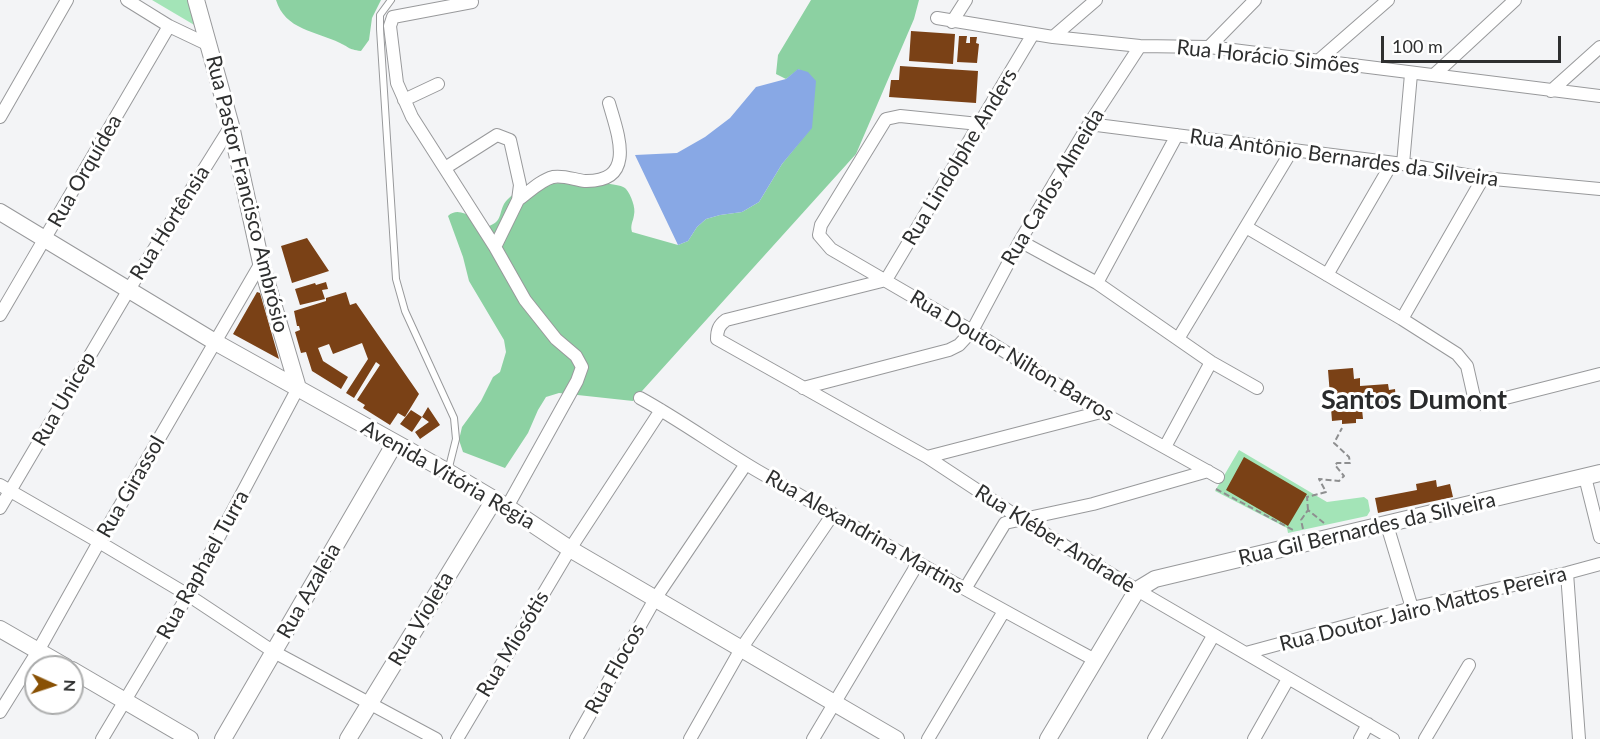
<!DOCTYPE html>
<meta charset="utf-8">
<style>
body{margin:0}
#map{position:relative;width:1600px;height:739px;overflow:hidden;background:#f3f4f6;font-family:Lato,sans-serif}
canvas{display:block}
.north{position:absolute;left:24px;top:655px;width:60px;height:60px;box-sizing:border-box;background:#fff;border:2px solid #abacac;border-radius:50%;rotate:93deg;font-size:16px;font-weight:700;line-height:24px;text-align:center;color:#2e2f2f}
.north::after{content:'';display:block;margin:auto;width:21px;height:27px;background:#895104;clip-path:polygon(50% 0,100% 100%,50% 72%,0 100%)}
.scale{position:absolute;left:1381px;top:36px;width:180px;height:27px;box-sizing:border-box;border:3px solid #2e2f2f;border-top:0;padding-left:8px;font-size:18px;line-height:21px;white-space:nowrap;color:#2e2f2f;-webkit-text-stroke:4px #fff;paint-order:stroke}
</style>
<div id="map">
<canvas width="1600" height="739"></canvas>
<div class="north">N</div>
<div class="scale">100 m</div>
</div>
<script>
const g = document.querySelector('canvas').getContext('2d');
g.lineJoin = 'round';
function fill(path, color) { g.fillStyle = color; g.fill(path, 'evenodd'); }
function trace(path, color, width, dash) { g.strokeStyle = color; g.lineWidth = width; g.lineCap = dash ? 'butt' : 'round'; g.setLineDash(dash || []); g.stroke(path); }
function drawText(font, color, halo, rows, align = 'center') {
  g.font = font + ' Lato,sans-serif'; g.lineWidth = 6; g.setLineDash([]); g.textBaseline = 'middle'; g.strokeStyle = halo; g.fillStyle = color; for (const [text, x, y, turn = 0] of rows) {
    g.save(); g.translate(x, y); g.rotate((+turn || 0) * Math.PI / 180); g.textAlign = isNaN(turn) ? turn : align; if (halo) g.strokeText(text, 0, 0); g.fillText(text, 0, 0); g.restore();
  }
}
fill(new Path2D(`
 M152,0H189L196,26Z
 M1239,450L1327,502L1364,497L1368,500L1370,511L1367,516L1288,533L1287,528L1215,491Z`), '#a3e4b7');
fill(new Path2D(`
 M276,0H381L372,18L369,40L361,51C347,49 351,48 340,43C316,31 285,30 276,0Z
 M811,0H919L914,19L856,154L633,401L559,393L546,397L538,410L528,433L505,468L463,452L459,440L462,427L481,401L493,377L500,372L506,352L504,340L469,281L463,257L448,216C460,205 474,220 486,227C505,222 497,211 507,200C511,196 517,191 522,188C532,182 620,179 626,189C631,195 636,208 634,215C633,222 630,225 632,232L678,245L688,241L697,227L706,219L720,215L742,212L759,202L782,164L811,128L813,108L799,69L786,79L776,74L778,55Z`), '#8cd1a2');
fill(new Path2D(`
 M798,69L808,72L816,81L812,128L782,164L759,202L742,212L720,215L706,219L697,227L688,241L678,245L635,155L677,153L705,137L730,118L756,87L786,79Z`), '#88a8e5');
fill(new Path2D(`
 M911,31L955,34L953,64L909,61Z
 M959,36H967L966,43H970V37H977L976,43L979,44L977,63L957,62Z
 M900,66L978,71L976,103L889,97L891,80H899Z
 M307,238L329,271L292,283L281,246Z
 M326,282L328,289L322,290L325,299L300,305L295,289L315,283L316,285Z
 M257,292L260,293L279,359L233,334Z
 M346,292L350,305L356,303L419,394L405,417L398,413L390,425L363,408L365,405L357,400L380,365L376,362L354,398L346,393L368,359L362,343L333,354L329,344L318,348L323,361L348,377L341,389L312,371L306,352L301,353L295,332L300,330L299,326H297L294,311L326,301V298Z
 M1353,368L1354,379L1360,378V386L1388,384L1389,390L1395,389L1396,401L1390,402V407L1362,409L1363,419H1356V423L1342,424V420L1332,421L1328,370Z
 M428,407L440,425L420,439L415,432L429,422L422,417Z
 M411,410L422,417L412,432L400,424Z
 M1244,457L1307,494L1288,526L1226,490Z
 M1436,480L1437,487L1450,484L1453,497L1378,513L1375,498L1417,490L1416,484Z`), '#7a4116');
const service = new Path2D(`
 M391,0L380,15V29L396,279L405,311L454,418L456,439L448,471`);
const minor = new Path2D(`
 M127,0L169,26L209,45
 M472,2L393,17L390,26L397,83L412,117L495,247L525,300L556,339L576,356L582,367L577,381L507,507
 M937,18L1053,37L1140,46L1209,47L1600,96
 M952,22L966,0
 M1053,37L1096,0
 M1209,47L1255,0
 M1318,61L1388,0
 M1434,75L1515,0
 M1551,91L1600,47
 M404,100L438,84
 M0,117L67,0
 M979,124L900,116L886,119L821,225L819,235L831,249L972,331L1101,412L1218,477
 M1089,124L1403,164L1483,178L1600,189
 M1403,164L1411,74
 M445,168L497,135L510,140L520,185L518,200L495,247
 M518,200C529,192 541,180 553,177C564,175 575,180 585,181C638,182 617,132 609,103
 M1246,227L1402,319L1457,354L1467,366L1474,397L1482,404L1600,374
 M1020,241L1097,283L1211,362L1257,388
 M1327,275L1392,163
 M886,280L726,320C719,325 717,330 717,339L927,457L1021,519L1137,590L1393,739
 M886,280L1033,34
 M1097,283L1177,135
 M0,315L169,26
 M1402,319L1483,178
 M1178,339L1292,150
 M803,388L949,350L959,345L972,331L1020,241L1089,124L1140,46
 M640,398C680,420 717,447 756,470C868,535 981,599 1095,660
 M1165,447L1211,362
 M927,457L1101,412
 M1585,477L1600,537
 M0,485L99,542L188,595L274,652L436,739
 M0,508L128,291L231,126
 M1387,525L1412,608
 M1567,573L1579,739
 M965,589L1005,523L1093,504L1208,471
 M1246,653L1412,608L1567,573L1600,564
 M0,712L38,651L99,542L261,263
 M102,739L188,595L298,388
 M457,739L570,549L661,410
 M576,739L655,599L746,464
 M690,739L741,649L833,514
 M813,739L918,563
 M928,739L1004,611
 M1154,739L1213,636
 M1254,739L1288,679
 M1360,739L1368,724
 M1425,739L1469,665`);
const tertiary = new Path2D(`
 M196,0L231,126L261,263L298,388
 M0,212L215,342L448,472L507,507L570,549L896,739
 M0,629L66,667
 M72,670L190,739
 M223,739L395,443
 M348,739L494,500
 M1048,739L1137,590L1155,579L1600,473`);
trace(service, '#98999b', 8);
trace(minor, '#98999b', 14);
trace(tertiary, '#98999b', 18);
trace(new Path2D(`
 M1216,489L1295,531
 M1308,510L1307,497L1326,492L1319,479L1339,481L1344,476L1335,465L1337,463H1350L1349,457L1334,443L1342,428
 M1303,529L1301,520L1308,510L1324,523`), '#8e8f90', 2, [6, 3]);
trace(service, '#fff', 6);
trace(minor, '#fff', 12);
trace(tertiary, '#fff', 16);
drawText('21px', '#2e2f2f', '#fff', [
 ["Rua Horácio Simões",1268,57,6],
 ["Rua Lindolphe Anders",960,157,-59],
 ["Rua Antônio Bernardes da Silveira",1344,158,8],
 ["Rua Orquídea",85,171,-60],
 ["Rua Carlos Almeida",1053,187,-59],
 ["Rua Pastor Francisco Ambrósio",247,194,76],
 ["Rua Hortênsia",170,223,-58],
 ["Rua Doutor Nilton Barros",1012,356,31],
 ["Rua Unicep",64,399,-60],
 ["Avenida Vitória Régia",448,475,30],
 ["Rua Girassol",131,487,-60],
 ["Rua Gil Bernardes da Silveira",1367,529,-13],
 ["Rua Alexandrina Martins",865,532,30],
 ["Rua Kléber Andrade",1055,539,32],
 ["Rua Raphael Turra",203,565,-61],
 ["Rua Azaleia",309,591,-60],
 ["Rua Doutor Jairo Mattos Pereira",1423,609,-14],
 ["Rua Violeta",421,619,-59],
 ["Rua Miosótis",513,644,-59],
 ["Rua Flocos",615,669,-61]
]);
drawText('bold 27px', '#2a2b2c', '#fff', [
 ["Santos Dumont",1414,400]
]);
</script>
